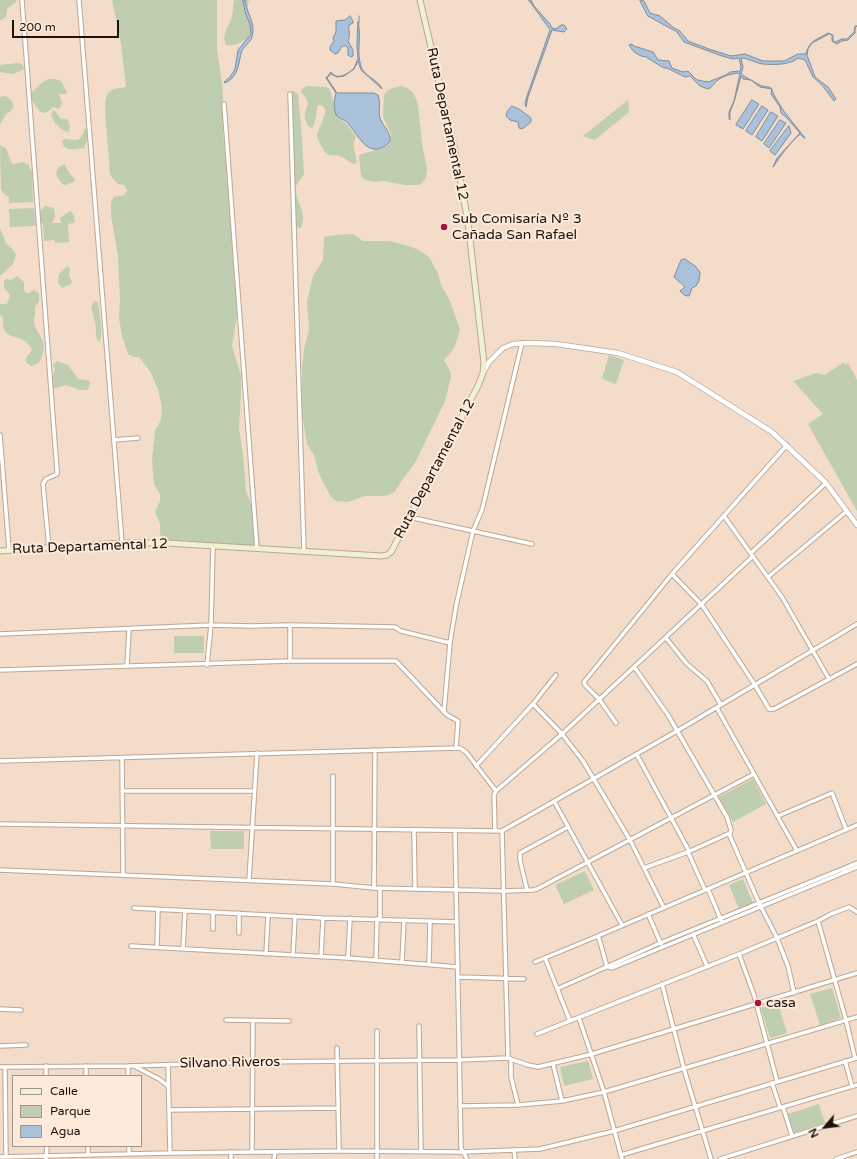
<!DOCTYPE html>
<meta charset="utf-8">
<style>
body{margin:0}
#map{position:relative;width:857px;height:1159px;overflow:hidden;background:#f3dcc9;font-family:"Varela Round",sans-serif}
canvas{display:block}
.legend{position:absolute;left:12px;top:1075px;width:130px;height:72px;box-sizing:border-box;background:#fdeadb;border:1px solid #a39489;margin:0;padding:5px 7px;list-style:none;font-size:12px;color:#1b130d}
.legend li{display:flex;align-items:center;gap:8px;height:20px}
.legend b{width:20px;border:1px solid #a39489}
.north{position:absolute;left:805px;top:1107px;width:40px;height:40px;-webkit-text-stroke:3px #fdeadb;paint-order:stroke;rotate:242deg;font-size:11px;font-weight:700;line-height:16px;text-align:center;color:#1b130d}
.north::after{content:'';display:block;margin:auto;width:14px;height:18px;background:#1b130d;clip-path:polygon(50% 0,100% 100%,50% 72%,0 100%)}
.scale{position:absolute;left:12px;top:20px;width:107px;height:18px;box-sizing:border-box;border:2px solid #1b130d;border-top:0;padding-left:5px;font-size:12px;line-height:14px;white-space:nowrap;color:#1b130d;-webkit-text-stroke:3px #fdeadb;paint-order:stroke}
</style>
<div id="map">
<canvas width="857" height="1159"></canvas>
<ul class="legend">
<li><b style="height:5px;background:#eff1d2"></b>Calle</li>
<li><b style="height:11px;background:#bfcdb1"></b>Parque</li>
<li><b style="height:11px;background:#a9c1da"></b>Agua</li>
</ul>
<div class="north">N</div>
<div class="scale">200 m</div>
</div>
<script>
const g = document.querySelector('canvas').getContext('2d');
g.lineJoin = 'round';
function fill(path, color) { g.fillStyle = color; g.fill(path, 'evenodd'); }
function trace(path, color, width, dash) { g.strokeStyle = color; g.lineWidth = width; g.lineCap = dash ? 'butt' : 'round'; g.setLineDash(dash || []); g.stroke(path); }
function drawText(font, color, halo, rows, align = 'center') {
  g.font = font + ' "Varela Round",sans-serif'; g.lineWidth = 4; g.setLineDash([]); g.textBaseline = 'middle'; g.strokeStyle = halo; g.fillStyle = color; for (const [text, x, y, turn = 0] of rows) {
    g.save(); g.translate(x, y); g.rotate((+turn || 0) * Math.PI / 180); g.textAlign = isNaN(turn) ? turn : align; if (halo) g.strokeText(text, 0, 0); g.fillText(text, 0, 0); g.restore();
  }
}
fill(new Path2D(`
 M0,0H17L16,2L7,9L6,16L2,20H0Z
 M112,0H217V49L223,91V134L226,162L229,173L238,303L237,316L232,346L241,376V394L239,429L243,454L246,491L252,507L260,542V548L164,540C159,535 160,532 160,525C160,521 156,516 155,512L160,501V494L154,484L152,460L155,431L161,420L162,407L158,389L150,371L139,357H133L128,354L122,336L119,318L120,300L118,256L111,215V202L114,197L125,195L127,190L124,185L118,184L110,175L105,110L106,97L109,92L114,89L126,87L121,43Z
 M234,0H249C243,16 261,33 241,42C236,45 232,46 226,45C221,34 229,27 232,17C233,11 233,5 234,0Z
 M18,63L22,64L24,69L13,74L0,72V65Z
 M49,79H55L61,81L67,92L66,94H59L62,103L59,109L53,107L46,113L40,112L30,97V94L43,82Z
 M307,86L326,87L329,88L332,96L334,109L338,118L348,125L356,137C350,150 358,153 356,164C348,163 345,157 339,156C336,155 332,156 329,155C326,154 323,149 321,146C320,143 318,140 317,137C316,129 335,106 318,105C316,112 316,123 312,128L309,127C303,118 304,113 308,104L306,98L301,92L302,89Z
 M401,86C412,88 415,95 418,105L422,144L427,169L426,178L420,185H405L383,181L374,182L365,180L361,176L359,155L382,148L390,144L391,134L383,117L384,96C386,89 394,88 401,86Z
 M290,91H293L298,94L301,125L304,173C303,179 297,181 296,187C295,201 308,214 301,228H298L294,224L289,110Z
 M6,96L11,100L14,106L11,111L6,114L0,124V97Z
 M628,100L629,112L595,140L583,136Z
 M53,110L55,111L60,118L68,120L70,126L69,132C62,132 54,122 51,116Z
 M86,128C92,135 85,142 84,149C76,147 71,152 64,147L62,141L64,139C74,139 81,144 84,130Z
 M0,145L6,148L12,164L24,162L29,165L30,170H32L33,202L9,203V197L4,194L1,189Z
 M64,164L70,174L74,178L75,181L72,183L64,185C56,178 52,170 64,164Z
 M45,206L54,208L55,217L52,223H61L60,218L70,211L74,215L75,221L73,223L68,224L69,242L55,243L54,240L44,241L43,224L39,221V212Z
 M34,208L36,226L10,227L9,209Z
 M0,228L6,243L13,250L16,255L13,264L0,276Z
 M353,234L363,241H390L408,246L419,250L429,257L438,273L441,285L450,301L460,330L455,346L452,351L444,360L450,371L451,377L445,401L416,461L410,470L404,477L398,487L394,492L389,495L383,496H365L348,502L336,501L331,497L319,474L314,455L307,444L302,414V369L304,349L309,330L307,302L313,276L323,260L324,237L335,235Z
 M67,266L70,268L69,276L72,281L71,284L62,288L58,283L59,274Z
 M17,276L24,282V291L26,293H29L34,290L39,293V302L35,306C36,313 34,317 34,322C37,336 48,340 42,356C40,363 38,364 31,366C20,359 30,355 32,349C22,331 0,343 3,318L0,315V304H7L10,295L4,288V281L6,279L12,280Z
 M95,301L98,302C99,311 104,335 99,342C94,336 97,329 95,322C94,316 92,312 91,306Z
 M609,355L624,360L616,384L602,379Z
 M57,361L68,365L78,379L87,380L90,382L89,387L87,390H80L66,385L52,389L50,381L55,370L53,365Z
 M844,362L846,365L848,363L857,380V511L808,424L823,414L793,381L816,373L825,375Z
 M174,636H204V653H174Z
 M753,779L766,804L733,822L719,797Z
 M210,831H244V849H211Z
 M585,871L594,890L564,904L555,885Z
 M743,879L753,903L739,909L729,885Z
 M832,988L841,1018L820,1025L810,994Z
 M778,1003L787,1033L770,1038L761,1008Z
 M588,1061L593,1079L564,1086L560,1067Z
 M819,1104L825,1123L794,1133L788,1114Z`), '#bfcdb1');
const water = new Path2D(`
 M243,0H245C246,11 253,19 253,30C253,41 248,42 243,49C241,51 241,55 240,58C238,69 236,78 225,83L224,82L230,77L235,69L238,50L251,34L250,24L246,15Z
 M529,0H531L534,6L550,24L552,28L556,29L561,25H564L567,29L564,32L552,30L528,97L526,107L525,103L527,96L550,30Z
 M640,0L644,1L650,13L660,16L674,28L680,31L688,41L709,49L731,56L745,54L763,61H784L798,54H806C810,39 817,40 828,33L833,35V41L835,42L842,39H847L854,32L855,26H857L855,28V33L848,40L842,41L837,44L835,43L832,41V35L829,34L812,43L808,49L807,55L815,77L828,87L836,99L834,101L822,85L813,77L805,60L798,58C791,65 772,65 763,64C755,63 749,58 741,58L743,67L741,74C745,77 758,84 762,86C765,87 768,86 771,88L774,95L783,110L805,138H804L800,134C790,143 781,155 773,167L777,158L800,133L787,118L781,113L780,107L771,94L772,89L760,87L751,80L743,79L741,76L734,102L730,112V120L729,119V112L734,101L740,73C731,74 725,75 718,80C714,83 713,87 708,89L700,86L690,76L685,77L669,69L662,67L646,57L641,56L634,52L629,45L632,44L634,46L653,52L658,60L669,61L672,68L683,72L688,71L697,80L708,82L726,75L730,72L740,71L741,67L739,58L733,59L722,56L684,42L677,32L648,16Z
 M350,16L353,21V23L349,25C348,31 351,35 348,41L353,50V56L351,57L348,55V48L346,46H342L338,53L335,54L330,50V47L334,41L333,38L336,32V21L345,20Z
 M358,22C362,35 356,52 361,66C364,77 378,79 382,89L361,70L358,61L354,69L344,76L337,77L331,74L327,78L337,93H374L378,95C381,103 378,111 380,118C383,127 391,131 390,142C369,161 360,138 348,123C344,119 338,119 336,114C333,109 334,99 336,93L326,78L331,72C331,73 335,76 336,76C341,78 351,72 354,68C356,65 356,62 358,59L357,47Z
 M752,100L759,104L743,129L736,125Z
 M512,106L519,109L531,118V122L522,129L519,128L518,122L510,120L506,116L507,112Z
 M762,106L768,110L752,135L746,131Z
 M771,112L778,116L762,141L756,137Z
 M780,120L786,123L769,148L764,144Z
 M789,126L791,133L775,155L770,151Z
 M685,259L695,266L700,272L699,281L696,286L692,288L689,296C684,296 683,294 680,291L685,287L674,277L681,260Z`);
fill(water, '#a9c1da');
trace(water, '#7e8d9c', 1);
trace(new Path2D(`
 M359,23V16`), '#7e8d9c', 1);
const minor = new Path2D(`
 M22,0L57,471V474L46,479L43,484L49,548
 M79,0L122,543
 M290,94L304,552
 M224,104L257,549
 M0,435L9,550
 M114,440L138,438
 M724,516L782,597L829,679
 M409,517L532,544
 M751,553L826,483
 M672,574L702,605L755,685L769,709H774L857,664
 M768,577L847,511
 M290,625V661
 M0,634L211,625L251,626L290,625L395,627L401,631L450,643
 M666,638L687,664L707,681L721,705
 M207,665L211,625L213,547
 M127,666L129,629
 M635,668L668,715L727,817L731,830L730,833V836L759,903L777,938L788,966L794,993
 M0,670L290,661H396L447,715L458,721L456,748
 M533,704L562,734L583,761L630,840L664,908
 M717,708L797,851
 M444,711L450,643L456,606L473,531L482,510L522,343
 M616,723L599,699L585,685L584,682L672,574L787,445
 M637,755L689,851
 M122,758L123,874
 M0,761L456,748H460L466,752L496,791
 M476,766L533,704L556,675
 M122,791H254
 M554,801L622,925
 M778,816L832,793L846,829
 M0,824L502,831L677,731L857,624
 M414,831L415,889
 M455,831L461,1148L467,1159
 M495,831L494,795L496,791L562,734L753,556
 M502,831L508,1058
 M688,852L705,890
 M644,868L688,852L730,833
 M0,870L333,884L374,888L415,889L504,891L533,890L537,889L754,774
 M249,880L257,753
 M333,884V776
 M374,888L375,750
 M708,889L721,920
 M527,890L520,860V853L568,827
 M134,908L323,918L457,922
 M213,912V929
 M239,913V933
 M648,914L661,944
 M380,919V888
 M818,921L846,1020L855,1058
 M693,934L707,966
 M598,936C602,947 604,957 607,967
 M131,946L348,958L458,967
 M157,947L158,909
 M183,949L185,911
 M266,954L268,915
 M739,954L754,995L777,1081
 M293,955L295,916
 M321,957L323,918
 M348,958L350,918
 M545,958L570,1021
 M376,960L377,919
 M402,962L404,920
 M535,962L598,936L857,825
 M429,964L430,921
 M608,967L612,968L857,867
 M458,977L524,979
 M662,984L684,1069L711,1159
 M557,989L660,943L857,863
 M0,1009L21,1010
 M579,1018L604,1092L622,1159
 M226,1020L289,1021
 M419,1026L421,1151
 M377,1031V1159
 M537,1034L739,954L818,921L831,914L849,907L857,912
 M0,1046L26,1045
 M337,1048L339,1151
 M511,1059V1077L518,1105
 M845,1061L852,1086
 M553,1064L562,1101
 M168,1065L170,1153
 M46,1066V1076
 M86,1066V1076
 M128,1066V1076
 M134,1066L159,1079L168,1086
 M0,1067L128,1066L253,1062L459,1060L508,1058L528,1065L538,1067L592,1054L857,973
 M5,1067L6,1157
 M772,1083L780,1107
 M460,1106L518,1105L562,1101L604,1092L857,1017
 M783,1107L792,1136
 M169,1110L338,1108
 M88,1146V1155
 M129,1146V1153
 M514,1150L515,1159
 M252,1152L253,1021
 M621,1155L857,1085
 M0,1157L170,1153L339,1151L463,1152L540,1149L614,1131L857,1058
 M46,1159L47,1146
 M231,1159V1152
 M274,1159L275,1152
 M720,1159L857,1116
 M836,1159L857,1152`);
const tertiary = new Path2D(`
 M484,371L489,362L503,348L513,344L530,343L556,344L618,353L677,372L772,432L826,483L857,525`);
const secondary = new Path2D(`
 M0,551L122,543H166L381,556L387,555L391,552L478,386L483,373L484,363L468,222L454,146L420,0`);
trace(minor, '#bca694', 5.5);
trace(tertiary, '#bca694', 6);
trace(secondary, '#bca694', 7);
trace(minor, '#fff', 3.5);
trace(tertiary, '#fff', 4.5);
trace(secondary, '#eff1d2', 5);
for (const [x, y, r, color] of [
 [444,227,4,"#a8103a"],
 [758,1003,4,"#a8103a"]
]) { const dot = new Path2D(); dot.arc(x, y, r, 0, 2 * Math.PI); g.fillStyle = color; g.fill(dot); trace(dot, '#fdeadb', 1.5); }
drawText('14px', '#1b130d', '#fdeadb', [
 ["Ruta Departamental 12",447,124,78],
 ["Ruta Departamental 12",435,469,-62],
 ["Ruta Departamental 12",90,547,-2],
 ["Silvano Riveros",230,1063,-1]
]);
drawText('14px', '#1b130d', '#fdeadb', [
 ["Sub Comisaría Nº 3",452,219],
 ["Cañada San Rafael",452,235],
 ["casa",766,1003]
], 'left');
</script>
